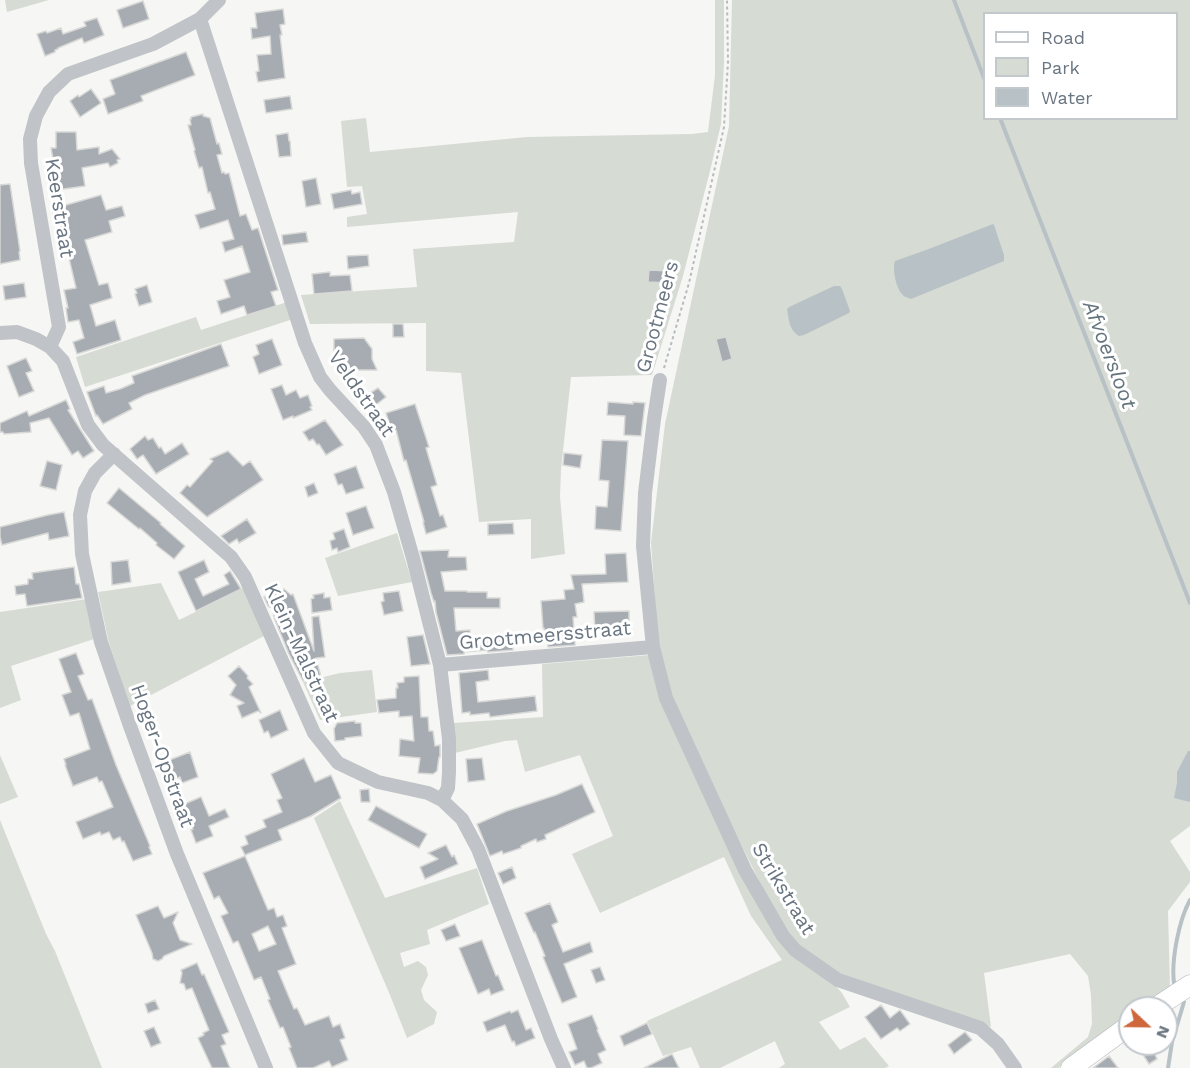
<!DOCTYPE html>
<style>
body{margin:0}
#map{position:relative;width:1190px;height:1068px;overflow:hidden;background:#f6f6f4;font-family:"Work Sans",sans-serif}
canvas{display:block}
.legend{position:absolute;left:983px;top:12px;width:195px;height:108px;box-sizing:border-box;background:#fff;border:2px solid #c3c8cd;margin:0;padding:8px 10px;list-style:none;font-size:18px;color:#697581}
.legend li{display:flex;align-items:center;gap:12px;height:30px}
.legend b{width:30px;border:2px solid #c3c8cd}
.north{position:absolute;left:1118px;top:996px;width:60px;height:60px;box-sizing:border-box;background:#fff;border:2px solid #c3c8cd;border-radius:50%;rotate:112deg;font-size:16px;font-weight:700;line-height:24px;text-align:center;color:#697581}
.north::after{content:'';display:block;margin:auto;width:21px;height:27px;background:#ce673c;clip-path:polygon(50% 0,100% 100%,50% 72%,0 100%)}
</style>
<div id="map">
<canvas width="1190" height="1068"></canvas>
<ul class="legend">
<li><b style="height:8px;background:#fff"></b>Road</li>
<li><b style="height:16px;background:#d6dbd3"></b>Park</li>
<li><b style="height:16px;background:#b8c1c5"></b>Water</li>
</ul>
<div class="north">N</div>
</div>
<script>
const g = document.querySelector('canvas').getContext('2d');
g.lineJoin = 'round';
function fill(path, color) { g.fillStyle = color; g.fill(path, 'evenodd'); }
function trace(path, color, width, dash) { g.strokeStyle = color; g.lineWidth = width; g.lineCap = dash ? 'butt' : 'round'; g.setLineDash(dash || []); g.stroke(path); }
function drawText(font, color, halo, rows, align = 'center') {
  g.font = font + ' "Work Sans",sans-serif'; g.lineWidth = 6; g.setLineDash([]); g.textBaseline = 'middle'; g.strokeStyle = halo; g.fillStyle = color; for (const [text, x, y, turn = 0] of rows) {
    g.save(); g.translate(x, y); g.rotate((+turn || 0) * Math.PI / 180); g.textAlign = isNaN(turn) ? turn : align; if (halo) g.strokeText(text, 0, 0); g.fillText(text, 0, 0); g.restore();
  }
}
fill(new Path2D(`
 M5,0H49L7,12Z
 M715,0H724V62L721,124L710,171L683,276L652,375L571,377L561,469L560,497L565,554L531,559V519L479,522L461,373L426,371V323L310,324L301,295L417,287L413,249L514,242L518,212L347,227V217L367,214L362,186L347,187L341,121L366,118L370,152L527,137L692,134L708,132L715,75Z
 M732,0H1190V826L1170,841L1190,872V882L1168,911L1170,989L1141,1008H1130V1015L1058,1068H1051L1088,1037L1092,1024L1091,995L1088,976L1070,954L984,973L991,1027L848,980L796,945L779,920L709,781L669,694L658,643L651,543L665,424L729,126ZM984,14H1176V118H984Z
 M287,302L293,319L85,387L76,357L196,317L201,330Z
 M397,533L412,582L338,596L325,558Z
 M161,583L179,620L244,588L264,636L130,706L109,643L98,592Z
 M87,599L94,639L11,666L21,700L0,708V612Z
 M650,655L751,891L842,993L850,1007L819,1022L840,1050L865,1037L889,1066L885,1068H779L785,1064L775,1041L720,1068H700L691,1047L663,1056L647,1021L782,960L751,916L724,857L600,913L572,854L613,836L580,755L525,772L517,740L505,741L455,753L453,723L543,717L542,664Z
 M372,670L377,712L320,720L303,682L340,673Z
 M0,755L18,797L0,804Z
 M340,801L385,898L477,868L489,904L427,930L430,944L400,953L404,967L418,961L426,967L428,975L421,990L424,1000L437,1012L434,1024L407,1038L390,995L314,818Z
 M0,820L46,934L55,951L102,1068H0Z`), '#d6dbd3');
fill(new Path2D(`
 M993,224L994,225L1004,255V261L911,299C909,298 904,297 902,294C896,288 892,268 895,261L926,250Z
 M834,286H840L842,289L850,311L849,313L804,335L799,336C789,330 789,320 787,309L789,307Z
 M1188,751H1190V802L1174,798L1177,783V772Z`), '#b8c1c5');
trace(new Path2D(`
 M954,0L984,78
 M1000,118L1190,603
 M1174,983C1171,960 1179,920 1190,900
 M1168,1068L1172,1042L1184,1002`), '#b8c1c5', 4);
const building = new Path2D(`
 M143,1L149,19L123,28L117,10Z
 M283,9L285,24L280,25L282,35H280L285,78L258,82L256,72L259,71L257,55L271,54L270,36L252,39L251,28H257L255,13Z
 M97,18L104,35L84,43L82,38L58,48V49L55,50V52L45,56L37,34L46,31L47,33L61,28L63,34L86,26L84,22Z
 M186,52L195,75L141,96L143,101L108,114L103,99L115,94L110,80Z
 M91,89L101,103L80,117L70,101L78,95L79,97Z
 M290,96L292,109L266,113L264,100Z
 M203,114V116L210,118L217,144L219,143L222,154L217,155L222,173L224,172L225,174L229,173L240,216L246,214L252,230L258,228L278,290L271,292L276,306L247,315L244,306L221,314L217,301L230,297L224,280L250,272L242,246L225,252L222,242L234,239L228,220L200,229L195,215L215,209L210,192L208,193L202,167L199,168L194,151L195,150L188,125H191L190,119H191V117Z
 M56,132H76L77,150L99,147V154L112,149L120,159L117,160L118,163L110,167L108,163L82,168L85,186L57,190L56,181H57L51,148H56Z
 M288,133L289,141H290L291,156L279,157L276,135Z
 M316,178L321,204L306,207L302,181Z
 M10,184L20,251L19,252L20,260L0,264V185Z
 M351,190L352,194L360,192L362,204L334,209L331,194Z
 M101,195L106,210L122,206L125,216L109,221L112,232L85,240L99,285L108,283L112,298L90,305L96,326L115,320L121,340L77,354L73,342L84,338L79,320L68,322L66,308H68L64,290L76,288L68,254L64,255L52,209Z
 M306,232L308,242L283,245L282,235Z
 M368,255L369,266L348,269L347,256Z
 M649,270L671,271L670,283L648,282Z
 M330,272V276L350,275L352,291L314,294L312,274Z
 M24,283L26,297L5,300L3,286Z
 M147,285L152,302L139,306L135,294L137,293L135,289Z
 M393,324H403L404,337H393Z
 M726,337L732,359L722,362L716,339Z
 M364,338L372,349V359L377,370H343V365L334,361V339Z
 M272,339L282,365L259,374L253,357L259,354L256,345Z
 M221,344L229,366L145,395L129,403L132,409L103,424L97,415L96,416L87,392L104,386L106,393L120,389L134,383L132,376Z
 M26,358L32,371L26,373L34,391L19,397L7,366Z
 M282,385L286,395L296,390L300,398L308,395L312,406L310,407L312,410L293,418V416L283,420L271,389Z
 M378,388L386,397L373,407L364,397Z
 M66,400L70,409L68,410L94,451L83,458L78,451L72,455L49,418L30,423L31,432L4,434L3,432H0V423L27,411L29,416Z
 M608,402L633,404V402L645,403L641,436L624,435L625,416L607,415Z
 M415,404L429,447L426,448L437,485L431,487L440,516L443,515L447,527L426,534L423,522H424L413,484L406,460L404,461L396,430L393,431L392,425L390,426L386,413Z
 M325,420L343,445L326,455L319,444L317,445L313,439L309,441L303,432Z
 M145,436L148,440L153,438L159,448L161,447L165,454L182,443L189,454L156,474L143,455L137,459L130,449Z
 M602,440L628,441L621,531L595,529L596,506L607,507L609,481L599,480Z
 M228,451L243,466L250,461L263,480L207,517L180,493L187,485L190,487L213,461L210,459Z
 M564,453L582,455L580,468L563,465Z
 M47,461L62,465L56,490L40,486Z
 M356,466L364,488L346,494L342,484L338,485L334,474Z
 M314,483L318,493L308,497L305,487Z
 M119,488L161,523L160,524L185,546L174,559L156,545L157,543L140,528L139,529L107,503Z
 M366,506L374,528L353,535L346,513Z
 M64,512L69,536L49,540L48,533L2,545L0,537V527L48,515Z
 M247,519L256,533L239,543L237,539L229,544L221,536Z
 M513,523L514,534L488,535V524Z
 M344,529L350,547L338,552L337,548L332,550L330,541L335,539L333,533Z
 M449,550L448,557H466L467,570L441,572L445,591H467V592H487V598H500V608H454L456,631L470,630V642L512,638L513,650L488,652L487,650L464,652V654L447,655L436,612L435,601L434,602L431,593L420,551Z
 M626,553L628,582L582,584L584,602L575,604L577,617H573L575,645L548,647L547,633H545L544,628H543L541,601L565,599L564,590L574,589L571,575L606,574L605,554Z
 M128,560L131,582L112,585L111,562Z
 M204,560L209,572L195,579L203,596L229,584L224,575L230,571L241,589L196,611L178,572Z
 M74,567L76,584H79L82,598L27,606L25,594L16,595L15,586L28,584V579H33L32,573Z
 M284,589L291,595L293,594L314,651L312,617L319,616L325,657L316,658L321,677L303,681L289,654L275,620L272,608L268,606L264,597Z
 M399,591L403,611L384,615L381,602L384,601L383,593Z
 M324,593V598L330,597L332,610L312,613L311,599L314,598L313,595Z
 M629,611V632L620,633V630L595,631L594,612Z
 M423,635L430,664L411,666L407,637Z
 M76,653L84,674L78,676L88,700L92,699L116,765L150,846L149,847L152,854L133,861L124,841L122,842L120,837L113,840L109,832L101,835L100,832L83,839L76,822L113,807L102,781L99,782L97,777L73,786L65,765H66L64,759L90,749L79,713L70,716L62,695L71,692L59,659Z
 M239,666L248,676L247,678L253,684L249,687L261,713L258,711L242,718L237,706L244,703L230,695L236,685L228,676Z
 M488,670L489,680L476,682L478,702L535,696L537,711L490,717L489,713L470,715V712L462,713L459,673Z
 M419,676L421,717H428L429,731H433L435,746L440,745V757H439L437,771L433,774L418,773L420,758L399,756L400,739L414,741L412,716L399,717V711L379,713L377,700L396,698V688H398L397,683L404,682V677Z
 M280,710L288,730L271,738L268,731L264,733L259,720Z
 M355,721V723H361L362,736L345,738V740L335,741L334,729L337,723Z
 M190,752L198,777L182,783L180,777L175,779L167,761Z
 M304,758L315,782L331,775L341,798L311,816L278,830L282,840L245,855L241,847L248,844L245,836L266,827L263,820L282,812L277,800L282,798L271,774Z
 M482,758L485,780L468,782L466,759Z
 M582,784L595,812L545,835L546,839L537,842L536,839L521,846V848L503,854L502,851L490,856L477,824L507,811L556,795Z
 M369,789L370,802H361L360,790Z
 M201,797L209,816L225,809L229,817L209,826L213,836L196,843L191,830L193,829L182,805Z
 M376,806L427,834L419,848L368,820Z
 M446,845L452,857L454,855L458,864L425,879L420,867L438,859L428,853Z
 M245,856L268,910L274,908L277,917L283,915L287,926L282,928L296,964L278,971L294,1009L297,1008L305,1025L329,1016L333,1027L340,1024L345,1038L340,1040L348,1060L332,1067L329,1061L313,1068H297L289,1048L291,1047L283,1027L280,1028L268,1000L270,999L261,977L254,980L238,941L233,943L221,916L228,913L219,896L214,899L203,873ZM268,926L276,944L259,951L252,934Z
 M512,867L516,878L503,884L498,873Z
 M550,903L558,922L552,925L563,952L590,942L593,952L564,964L577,997L562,1003L543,957L545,956L535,932L534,933L525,913Z
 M158,906L164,918L178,912L173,923L180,940L192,944L164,956L162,959L158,961L153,959L152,953L136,915Z
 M455,924L460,936L446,941L441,930Z
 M482,940L496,976L498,975L504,990L491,995L489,989L478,994L459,948Z
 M197,963L202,975L204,974L229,1032L222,1035L226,1044L221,1046L230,1068H212L198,1038L204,1035L203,1033L209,1030L192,988L186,990L184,984L180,983L182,973L181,970Z
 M600,967L605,980L596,983L591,970Z
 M155,1000L159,1009L148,1013L145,1004Z
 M881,1005L890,1018L900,1010L910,1024L900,1031L897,1028L881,1039L865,1017Z
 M518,1010L526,1030L531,1028L535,1038L516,1046L514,1041L512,1042L505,1025L487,1032L483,1022L510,1011L511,1013Z
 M592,1015L598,1029L597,1030L606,1050L598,1054L602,1063L591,1068H587L584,1061L575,1065L569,1052L577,1049L568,1024Z
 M647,1023L652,1034L624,1046L620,1036Z
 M154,1027L161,1043L151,1047L144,1031Z
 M965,1032L972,1040L954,1054L948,1045Z
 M1153,1050L1157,1059L1149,1064L1144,1056Z
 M672,1054L679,1068H644Z
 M1109,1056L1118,1068H1093Z`);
fill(building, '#a6acb2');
trace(building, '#d8d8d6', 1.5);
const secondary = new Path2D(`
 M1155,1008L1190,985
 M1071,1068L1130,1025`);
trace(secondary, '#b3b7bb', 21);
trace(new Path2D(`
 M664,368L689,283L724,127L728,62L727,0`), '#b8bbbd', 2, [3, 3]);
trace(new Path2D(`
 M200,19L305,343L320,377L330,390L364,427L376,445L394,492L413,558L440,665L449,739V772L448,788L442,800
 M0,333L17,332L36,339L50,347L63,361L88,425L103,445L231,557L245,577L314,733L338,763L378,782L428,793L442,800L462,819L478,849L551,1039L564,1068
 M50,347L59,327L31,163L30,139L36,116L49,92L68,74L153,44L200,19L219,0
 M660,380L654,419L645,493L643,546L653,647L666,698L745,870L783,936L795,950L838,980L980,1028L998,1044L1015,1068
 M114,454L95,473L85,491L80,515L82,554L101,642L130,726L177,854L266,1068
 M440,665L653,647`), '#c0c3c7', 14);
trace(secondary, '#fff', 20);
drawText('20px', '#697581', '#fff', [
 ["Keerstraat",59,208,81],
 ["Grootmeers",658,317,-75],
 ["Veldstraat",361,394,55],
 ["Grootmeersstraat",545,636,-5],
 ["Klein-Malstraat",301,653,65],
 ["Hoger-Opstraat",162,756,70],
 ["Strikstraat",783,889,59]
]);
drawText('italic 21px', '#65757d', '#fff', [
 ["Afvoersloot",1109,355,69]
]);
</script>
